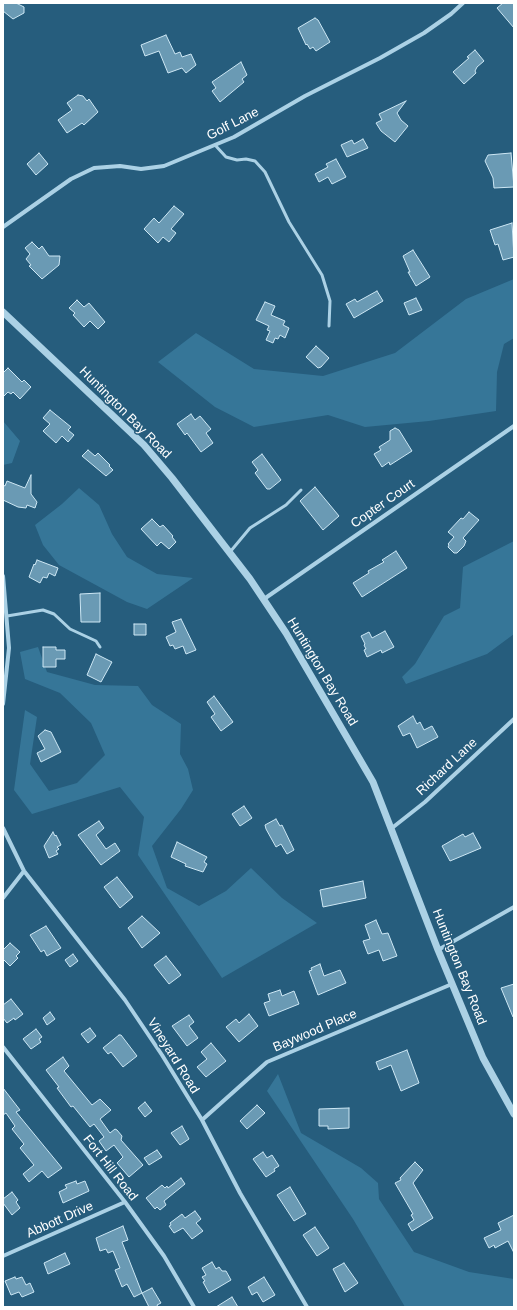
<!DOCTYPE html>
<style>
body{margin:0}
#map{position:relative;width:517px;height:1310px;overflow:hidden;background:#265d7d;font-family:Arial,sans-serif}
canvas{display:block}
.frame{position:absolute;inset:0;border:4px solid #fff;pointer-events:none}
</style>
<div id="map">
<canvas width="517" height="1310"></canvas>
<div class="frame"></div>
</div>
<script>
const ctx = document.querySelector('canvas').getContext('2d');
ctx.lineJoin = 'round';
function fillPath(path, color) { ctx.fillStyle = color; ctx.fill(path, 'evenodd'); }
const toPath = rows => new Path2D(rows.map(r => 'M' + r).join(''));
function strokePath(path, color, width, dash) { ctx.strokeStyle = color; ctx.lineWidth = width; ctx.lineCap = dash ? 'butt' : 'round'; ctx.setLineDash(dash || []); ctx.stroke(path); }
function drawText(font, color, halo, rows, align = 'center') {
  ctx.font = font + ' Arial,sans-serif'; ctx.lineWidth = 3; ctx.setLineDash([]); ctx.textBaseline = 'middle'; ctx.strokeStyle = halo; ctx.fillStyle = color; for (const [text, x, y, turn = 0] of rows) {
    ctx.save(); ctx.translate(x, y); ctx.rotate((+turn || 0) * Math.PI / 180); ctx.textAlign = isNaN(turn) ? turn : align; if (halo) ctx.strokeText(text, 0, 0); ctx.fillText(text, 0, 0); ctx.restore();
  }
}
const green = toPath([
 [514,279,514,338,504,344,497,372,496,411,429,421,365,427,328,415,254,427,215,407,158,362,196,333,254,369,323,376,395,353,466,299],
 [3,421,20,441,12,463,3,465],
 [79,488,99,505,112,534,127,557,157,574,193,578,147,609,127,602,59,565,43,545,35,525,62,504],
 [514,541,514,634,487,654,406,684,402,677,415,664,444,616,460,608,463,567],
 [38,647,47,672,95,685,138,686,152,705,181,724,180,754,188,769,193,790,181,809,152,846,167,888,199,906,226,891,251,868,282,898,317,923,222,978,138,855,144,817,120,787,32,814,14,790,25,710,37,717,30,764,49,791,77,783,105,755,91,723,60,693,25,679,20,652],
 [278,1074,301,1133,361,1168,378,1183,379,1199,414,1252,469,1272,514,1279,514,1307,405,1307,353,1219,267,1091]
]);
const building = toPath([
 [3,3,16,3,24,7,24,13,13,19,3,11,3,3],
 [503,3,514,3,514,28,497,8,503,3],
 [315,18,318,20,330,42,316,51,313,47,310,49,307,44,306,45,298,28,315,18],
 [166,35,175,54,180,52,182,57,191,54,196,65,186,73,182,68,168,73,159,51,145,56,141,45,166,35],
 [475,50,484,61,477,67,475,71,476,73,464,84,453,72,469,58,467,57,475,50],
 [241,62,247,75,242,79,244,82,220,102,212,91,216,88,212,82,241,62],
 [78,95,83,96,87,101,89,99,98,112,84,125,82,123,67,133,58,120,72,110,67,103,78,95],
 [406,101,397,113,401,120,408,126,395,142,381,131,376,123,382,120,379,114,406,101],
 [363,139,368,148,347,157,341,145,352,140,354,144,363,139],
 [39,153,48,164,36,175,27,164,39,153],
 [511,153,514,187,494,188,493,178,485,161,488,155,511,153],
 [336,159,346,177,332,184,328,177,319,182,315,174,328,167,326,164,336,159],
 [174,206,184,214,171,229,176,233,169,242,163,237,158,243,144,229,154,218,159,223,174,206],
 [512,223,514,257,503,260,498,244,495,245,490,230,512,223],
 [32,242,39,249,42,246,49,256,60,256,59,265,42,279,29,266,31,265,26,259,30,254,25,248,32,242],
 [413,250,430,277,416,286,408,272,410,272,403,256,413,250],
 [377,291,383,301,354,318,346,304,355,299,357,302,377,291],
 [416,298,422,310,409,315,404,303,416,298],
 [77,300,84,307,89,303,105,322,98,329,90,321,84,327,73,315,75,313,69,308,77,300],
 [265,302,275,306,271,315,285,321,283,325,289,328,285,338,280,335,278,339,275,338,273,343,266,340,270,331,267,330,269,326,256,320,265,302],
 [316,346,329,358,321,367,318,368,306,357,316,346],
 [8,368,22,382,24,380,31,387,20,399,13,392,11,394,8,392,3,397,3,373,8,368],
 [50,410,71,427,68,430,74,435,68,442,62,436,56,443,43,431,50,424,43,418,50,410],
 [191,414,195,420,200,416,211,429,206,433,213,443,201,452,187,433,185,435,177,424,191,414],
 [395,428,399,430,412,451,390,465,389,462,382,467,374,454,381,450,379,447,390,440,390,431,395,428],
 [88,450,95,456,98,453,110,465,109,466,113,470,106,476,82,456,88,450],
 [262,454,281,480,270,489,267,489,255,473,258,470,252,462,262,454],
 [31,475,31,494,37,502,35,508,27,505,26,508,18,507,3,500,3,485,5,486,7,481,25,488,31,475],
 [315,487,339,516,323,530,300,501,315,487],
 [469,512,479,520,463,538,466,541,464,546,457,553,454,553,448,547,449,545,448,544,454,537,448,532,461,518,463,519,469,512],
 [152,519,160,527,163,525,173,536,172,537,176,542,169,549,161,542,157,546,141,529,152,519],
 [396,551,407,568,362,597,353,583,369,573,368,571,384,562,382,560,396,551],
 [37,560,58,568,55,576,49,573,47,578,43,577,40,583,29,577,34,564,35,565,37,560],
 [100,593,100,622,81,622,80,594,100,593],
 [181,619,196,650,186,654,183,646,175,649,173,645,170,646,166,637,176,632,172,622,181,619],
 [134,624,146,624,146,635,134,635,134,624],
 [385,631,394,647,382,653,381,650,367,657,364,650,366,649,364,645,365,644,361,636,369,632,372,638,385,631],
 [43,647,56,647,56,650,65,650,65,659,56,659,56,667,43,667,43,647],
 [96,654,112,662,101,682,87,675,96,654],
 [214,696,233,722,221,731,211,717,215,714,207,702,214,696],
 [413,716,417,724,420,722,424,730,432,726,438,737,417,748,410,733,403,736,398,726,413,716],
 [45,730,51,732,61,752,41,762,37,753,45,749,38,736,45,730],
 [244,806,252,818,240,826,232,814,244,806],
 [276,819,280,826,282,825,294,850,287,854,281,844,276,847,266,829,265,825,276,819],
 [99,821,104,828,96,835,106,849,115,843,120,851,101,865,78,835,99,821],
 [53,832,55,836,56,835,61,845,57,847,59,849,56,851,58,854,49,858,44,846,53,832],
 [473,833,481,848,450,861,442,846,463,834,465,837,473,833],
 [177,842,207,857,204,862,207,864,203,872,185,866,186,864,171,857,177,842],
 [117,877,133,897,120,908,104,887,117,877],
 [363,881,366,898,323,907,320,890,363,881],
 [142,916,160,933,142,948,128,928,142,916],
 [376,920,382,934,388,933,397,956,383,961,379,950,368,954,363,941,370,939,365,925,376,920],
 [46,926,61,948,47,956,44,950,41,952,30,935,46,926],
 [10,943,20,952,16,956,18,958,10,966,3,959,3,950,10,943],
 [73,954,78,961,70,967,65,960,73,954],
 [166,956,181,975,169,984,154,965,166,956],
 [320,964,324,976,340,970,346,983,318,995,309,971,312,970,311,968,320,964],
 [514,984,514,1017,513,1017,501,988,514,984],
 [280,990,282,996,294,991,299,1004,269,1016,264,1003,270,1001,268,994,280,990],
 [11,999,23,1014,15,1020,14,1018,7,1023,3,1018,3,1005,11,999],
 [50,1012,55,1019,47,1025,43,1018,50,1012],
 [249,1014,258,1026,239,1042,226,1027,236,1019,239,1023,249,1014],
 [189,1015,194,1022,189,1026,198,1038,187,1046,172,1026,189,1015],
 [90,1028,96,1036,88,1043,81,1034,90,1028],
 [36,1029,42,1037,39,1039,41,1042,31,1049,23,1039,36,1029],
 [119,1035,121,1035,137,1056,123,1067,111,1052,108,1054,103,1048,119,1035],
 [211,1043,226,1061,206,1077,197,1067,207,1059,201,1052,211,1043],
 [407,1050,419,1083,401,1091,391,1065,379,1070,376,1062,407,1050],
 [63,1057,69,1066,64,1071,92,1105,100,1099,111,1110,100,1119,110,1133,115,1129,117,1130,122,1136,121,1140,143,1165,129,1177,117,1163,123,1157,114,1145,106,1151,99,1141,104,1137,94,1124,90,1127,73,1106,71,1107,57,1088,59,1087,46,1070,63,1057],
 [3,1088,20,1110,16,1112,62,1168,48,1178,42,1171,29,1182,23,1174,34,1165,20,1148,24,1144,12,1129,15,1126,6,1113,3,1115,3,1088],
 [145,1102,152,1111,145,1117,138,1108,145,1102],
 [257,1105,265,1113,247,1129,240,1121,257,1105],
 [349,1108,349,1128,328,1129,328,1126,319,1126,319,1109,349,1108],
 [182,1126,189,1139,180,1145,171,1133,182,1126],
 [157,1150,162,1157,149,1165,144,1158,157,1150],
 [263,1152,267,1158,272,1155,279,1166,274,1169,275,1171,266,1177,253,1159,263,1152],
 [415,1162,423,1170,413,1183,433,1218,412,1231,408,1224,414,1220,411,1215,413,1214,395,1183,401,1180,400,1178,415,1162],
 [181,1178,185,1184,164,1201,166,1205,160,1210,157,1207,155,1209,146,1198,162,1185,165,1188,167,1186,168,1188,181,1178],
 [76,1181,77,1184,85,1181,89,1191,63,1203,59,1192,67,1188,65,1185,76,1181],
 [290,1187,306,1214,294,1221,277,1195,290,1187],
 [12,1192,18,1200,16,1202,20,1208,12,1215,3,1203,3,1199,12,1192],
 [195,1211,201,1219,196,1223,203,1231,192,1239,183,1228,174,1233,169,1226,171,1225,170,1223,182,1214,185,1218,195,1211],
 [514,1215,514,1253,508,1241,495,1248,494,1245,489,1248,484,1238,501,1230,498,1223,514,1215],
 [123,1226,128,1240,122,1242,142,1293,134,1297,127,1284,122,1287,115,1270,120,1268,113,1251,108,1253,106,1249,100,1251,96,1238,123,1226],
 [315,1227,329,1248,317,1256,303,1235,315,1227],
 [65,1253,70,1264,48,1274,44,1263,65,1253],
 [212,1262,216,1269,219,1267,222,1271,226,1271,231,1280,209,1293,203,1282,205,1281,202,1277,206,1275,202,1268,212,1262],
 [344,1263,358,1283,345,1292,333,1269,344,1263],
 [15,1277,16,1279,22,1277,26,1285,30,1283,34,1292,22,1297,19,1292,11,1295,5,1281,15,1277],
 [264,1277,275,1295,263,1302,257,1292,252,1295,248,1287,264,1277],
 [152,1288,161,1303,157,1305,158,1307,149,1307,142,1293,152,1288],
 [232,1297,238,1307,216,1307,232,1297]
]);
const service = toPath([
 [215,145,226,157,237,160,246,159,255,161,265,172,289,222,322,275,330,301,329,326],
 [230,552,250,528,286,505,301,490],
 [7,616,43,610,54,614,70,629,96,641,100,647]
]);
const minor = toPath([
 [3,227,71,179,94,168,120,166,141,169,164,166,234,137,305,96,380,58,424,33,451,14,463,3],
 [3,576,9,648,3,704],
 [264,599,514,426],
 [3,828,24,871,125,1000,162,1055,202,1120,240,1193,307,1307],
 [392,828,425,802,514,719],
 [3,898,24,871],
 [438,950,514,907],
 [3,1047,125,1202,164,1256,194,1307],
 [202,1120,267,1062,452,984],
 [3,1256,125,1202]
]);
const tertiary = toPath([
 [3,312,144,445,172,478,250,579,286,633,373,782,438,950,483,1058,514,1114]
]);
const streetNames = [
 ["Golf Lane",233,124,-27],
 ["Huntington Bay Road",125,413,45],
 ["Copter Court",383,504,-35],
 ["Huntington Bay Road",322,672,59],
 ["Richard Lane",447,767,-43],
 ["Huntington Bay Road",459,967,68],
 ["Baywood Place",315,1031,-23],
 ["Vineyard Road",173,1056,58],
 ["Fort Hill Road",110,1168,52],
 ["Abbott Drive",60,1220,-24]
];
fillPath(green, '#367698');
fillPath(building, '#6a9ab4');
strokePath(building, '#cde7f4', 1);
strokePath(service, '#abd1e5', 3);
strokePath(minor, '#abd1e5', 4);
strokePath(tertiary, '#abd1e5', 7);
drawText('13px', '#fff', '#265d7d', streetNames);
</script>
